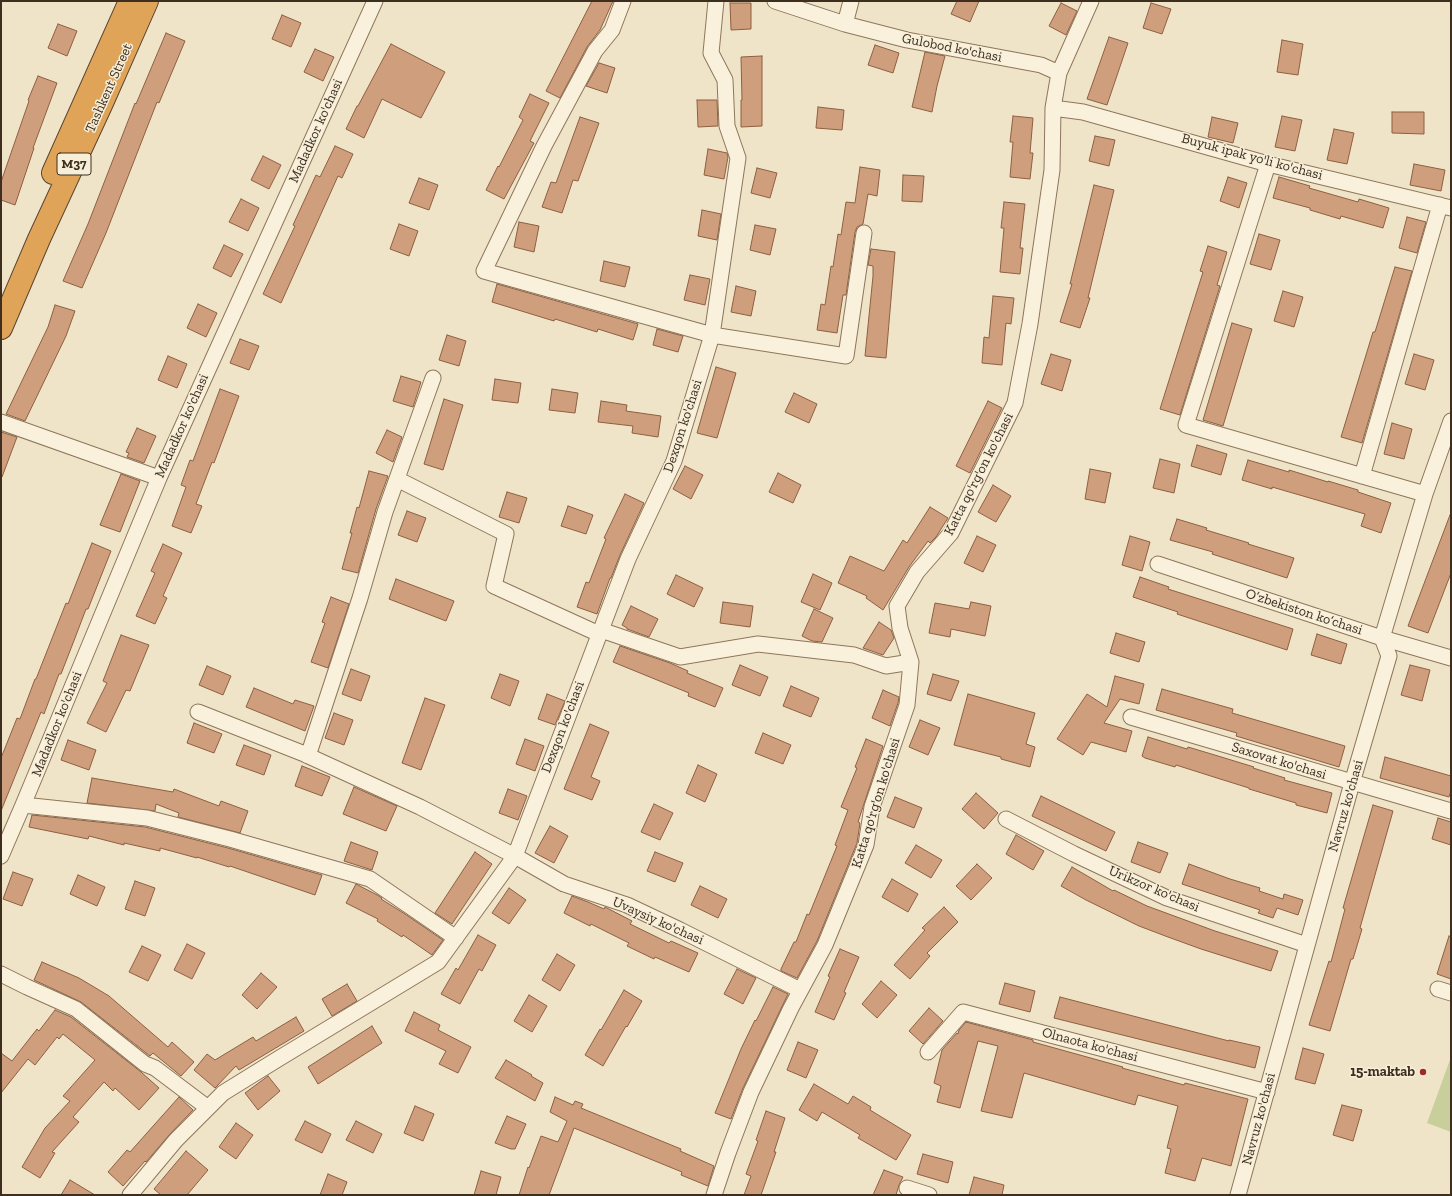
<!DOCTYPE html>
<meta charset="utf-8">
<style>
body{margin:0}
#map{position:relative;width:1452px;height:1196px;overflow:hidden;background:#f0e4c8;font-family:"Zilla Slab",serif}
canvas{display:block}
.frame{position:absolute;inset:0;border:2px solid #3d2e20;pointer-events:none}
</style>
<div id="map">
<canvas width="1452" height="1196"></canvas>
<div class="frame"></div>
</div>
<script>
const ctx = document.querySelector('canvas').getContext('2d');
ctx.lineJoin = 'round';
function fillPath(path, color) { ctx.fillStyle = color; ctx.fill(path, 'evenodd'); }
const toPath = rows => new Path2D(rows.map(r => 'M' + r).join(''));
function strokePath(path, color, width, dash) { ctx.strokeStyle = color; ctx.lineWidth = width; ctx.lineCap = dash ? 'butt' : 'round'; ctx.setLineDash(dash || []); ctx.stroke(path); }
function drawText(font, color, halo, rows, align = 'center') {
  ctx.font = font + ' "Zilla Slab",serif'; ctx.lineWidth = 3; ctx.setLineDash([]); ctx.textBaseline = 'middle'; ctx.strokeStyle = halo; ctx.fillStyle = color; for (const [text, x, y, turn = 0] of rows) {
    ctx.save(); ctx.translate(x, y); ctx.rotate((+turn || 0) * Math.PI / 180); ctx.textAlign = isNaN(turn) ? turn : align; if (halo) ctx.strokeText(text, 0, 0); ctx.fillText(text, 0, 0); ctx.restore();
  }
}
const green = toPath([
 [1451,1057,1451,1132,1427,1123]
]);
const building = toPath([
 [592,1,613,1,600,30,587,47,560,98,546,91,592,1],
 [957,1,979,1,970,22,951,14,957,1],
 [730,3,751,3,751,29,731,30,730,3],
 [1061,3,1077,11,1066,35,1049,26,1061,3],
 [1151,3,1171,9,1162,34,1143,28,1151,3],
 [282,15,301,23,291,47,272,39,282,15],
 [58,24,77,31,67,56,48,48,58,24],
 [166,33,185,41,159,103,157,102,106,233,82,288,63,281,88,224,135,103,136,104,166,33],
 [1109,37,1128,43,1107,105,1087,99,1109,37],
 [1282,40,1303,44,1298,75,1277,72,1282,40],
 [391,44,445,72,421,118,382,99,364,138,346,129,357,106,358,106,391,44],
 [875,45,899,53,893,73,868,65,875,45],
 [315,49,334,57,323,81,304,72,315,49],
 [925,52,945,56,937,86,932,112,912,107,925,52],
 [762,56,762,126,741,127,741,100,742,100,741,57,762,56],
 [599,63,615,68,607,93,586,86,599,63],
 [38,76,57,83,33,148,34,148,15,205,1,200,1,182,29,101,28,100,38,76],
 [530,94,549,103,530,141,534,143,504,199,486,190,498,166,499,167,523,120,519,117,530,94],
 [697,100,717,100,718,126,698,127,697,100],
 [818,107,844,110,842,130,816,128,818,107],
 [1392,112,1424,112,1424,134,1392,133,1392,112],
 [1013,116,1033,118,1030,153,1033,153,1030,179,1010,177,1013,142,1010,142,1013,116],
 [1282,116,1302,120,1295,151,1275,147,1282,116],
 [580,117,599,123,578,181,573,180,562,213,542,207,551,182,556,183,580,117],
 [1212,117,1238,123,1233,143,1208,137,1212,117],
 [1334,129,1354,133,1347,164,1327,160,1334,129],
 [1095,136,1115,140,1109,166,1089,161,1095,136],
 [335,146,353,154,342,178,338,176,281,303,263,294,295,226,293,225,316,175,320,177,335,146],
 [708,149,727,153,728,157,724,179,704,175,708,149],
 [263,156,281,165,269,189,251,180,263,156],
 [1414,164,1445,170,1441,191,1410,185,1414,164],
 [860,167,880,170,877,196,868,194,863,224,857,227,855,232,846,295,843,295,837,333,817,330,821,304,825,305,831,266,833,267,838,234,841,235,846,202,855,203,860,167],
 [757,168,777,173,770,198,751,193,757,168],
 [903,175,924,176,922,202,902,201,903,175],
 [1228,177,1247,183,1239,208,1220,201,1228,177],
 [1279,177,1310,186,1309,188,1358,202,1359,199,1389,208,1383,228,1341,216,1340,219,1310,210,1310,208,1273,198,1279,177],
 [419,178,438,185,429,210,409,203,419,178],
 [1094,185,1114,190,1088,298,1090,298,1080,328,1060,322,1072,284,1070,284,1094,185],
 [241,199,259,208,248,231,229,222,241,199],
 [1004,202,1025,204,1020,248,1023,248,1020,274,1000,272,1004,228,1001,228,1004,202],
 [702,210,721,214,717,240,698,236,702,210],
 [1407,217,1426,222,1417,253,1399,248,1407,217],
 [519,222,539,226,534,252,514,247,519,222],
 [399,224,418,231,409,256,390,249,399,224],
 [755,225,776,229,770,255,750,250,755,225],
 [1259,234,1280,240,1271,270,1250,264,1259,234],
 [224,245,243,254,231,277,213,268,224,245],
 [1208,246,1227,252,1217,285,1220,286,1180,415,1160,409,1203,272,1200,271,1208,246],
 [871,249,895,252,886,358,865,356,873,276,873,266,868,265,871,249],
 [604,261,630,267,625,287,600,281,604,261],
 [1395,267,1412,271,1362,443,1341,437,1373,332,1375,332,1395,267],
 [690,275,710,279,705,305,684,300,690,275],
 [497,284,638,324,633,340,598,329,597,332,555,319,554,321,492,302,497,284],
 [736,286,756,291,751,316,731,312,736,286],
 [1283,291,1303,297,1294,327,1274,321,1283,291],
 [993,296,1014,298,1011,324,1006,323,1002,365,982,363,984,337,989,338,993,296],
 [198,304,217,313,206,337,187,328,198,304],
 [55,305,75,311,66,336,25,421,6,414,48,327,55,305],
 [1232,323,1252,329,1223,426,1203,420,1232,323],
 [657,329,683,336,678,352,653,345,657,329],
 [447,335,466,341,459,366,439,360,447,335],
 [240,339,259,346,249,370,230,363,240,339],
 [1051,354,1071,360,1062,391,1041,384,1051,354],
 [1414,354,1434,360,1425,390,1405,384,1414,354],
 [168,356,187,364,177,388,158,380,168,356],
 [716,367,736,373,717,438,697,433,716,367],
 [401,376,421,382,413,407,393,401,401,376],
 [495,379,521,383,518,403,492,400,495,379],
 [220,389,239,396,214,463,212,462,196,504,202,506,191,533,172,526,186,487,181,485,190,460,193,461,220,389],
 [552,389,578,393,575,413,549,410,552,389],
 [794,393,817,404,809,423,785,412,794,393],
 [444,399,463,405,443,470,424,464,444,399],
 [601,401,627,405,626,411,661,416,658,437,632,433,633,426,598,422,601,401],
 [988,401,1002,408,970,473,956,466,988,401],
 [1392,423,1412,429,1404,459,1384,454,1392,423],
 [137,428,156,436,144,463,127,457,129,453,126,452,137,428],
 [387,430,402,437,393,462,376,453,387,430],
 [1,432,17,437,2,477,1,477,1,432],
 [1197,445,1227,454,1221,475,1191,466,1197,445],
 [1160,459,1180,464,1174,493,1153,488,1160,459],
 [1248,460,1289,472,1289,470,1328,482,1328,481,1358,490,1358,492,1391,503,1381,533,1361,526,1365,514,1272,487,1272,489,1242,480,1248,460],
 [685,466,703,475,691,499,673,489,685,466],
 [1090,469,1111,473,1105,503,1085,499,1090,469],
 [369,471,388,476,376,509,358,573,342,569,352,533,350,533,357,507,359,508,369,471],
 [778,473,801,485,793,503,769,492,778,473],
 [121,474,140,481,120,532,100,525,121,474],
 [993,485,1011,496,996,522,978,512,993,485],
 [507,492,527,498,519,523,499,517,507,492],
 [625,494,644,503,620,555,611,578,610,578,597,614,577,607,586,582,589,583,606,539,604,538,625,494],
 [568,506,593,515,586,534,561,526,568,506],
 [930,507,948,518,936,537,930,543,928,541,909,567,883,610,866,598,867,596,838,583,850,556,884,571,903,540,907,543,930,507],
 [407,511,426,518,417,542,398,535,407,511],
 [1450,515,1451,515,1451,573,1428,633,1408,626,1450,515],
 [1177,519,1207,528,1206,530,1249,543,1248,544,1294,558,1287,578,1212,554,1213,552,1170,540,1177,519],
 [977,536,996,545,983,572,964,563,977,536],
 [1130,536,1150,542,1142,571,1122,565,1130,536],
 [92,543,111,551,88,609,86,609,75,638,61,674,59,674,44,714,41,712,1,811,1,758,17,718,20,719,35,679,36,679,66,603,68,604,92,543],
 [163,544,182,553,163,596,167,598,155,624,136,616,155,573,151,571,163,544],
 [813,574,832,583,820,610,801,602,813,574],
 [676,575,703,588,694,607,667,594,676,575],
 [1140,577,1169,587,1168,589,1293,629,1287,650,1177,614,1178,612,1133,597,1140,577],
 [396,579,454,601,446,621,389,599,396,579],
 [331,597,349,604,328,668,311,662,325,623,322,622,331,597],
 [723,602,753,606,750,627,720,623,723,602],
 [971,602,991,606,985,636,951,629,950,637,929,633,935,603,969,609,971,602],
 [631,606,658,619,649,637,627,629,627,628,622,625,631,606],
 [814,609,833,618,822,642,812,641,802,636,814,609],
 [879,622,891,630,894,638,883,655,863,648,879,622],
 [1116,633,1145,642,1139,662,1110,653,1116,633],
 [1317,634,1347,644,1341,664,1311,655,1317,634],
 [121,635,149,645,130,691,126,690,106,732,87,723,107,683,103,681,121,635],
 [620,646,670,663,688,671,687,673,723,688,715,707,688,696,689,693,613,662,620,646],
 [740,665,768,677,760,696,732,685,740,665],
 [1410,665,1430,670,1422,701,1401,695,1410,665],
 [207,666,231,676,223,695,199,685,207,666],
 [351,669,370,676,361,701,342,694,351,669],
 [500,674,519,681,510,706,491,698,500,674],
 [933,674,959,681,951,701,927,694,933,674],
 [1115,676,1144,684,1139,704,1120,699,1104,723,1132,731,1126,752,1091,742,1083,755,1057,739,1087,694,1107,707,1115,676],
 [791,686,819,698,811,717,783,706,791,686],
 [254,688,293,704,295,700,314,706,305,731,246,707,254,688],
 [1162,689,1233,709,1232,713,1345,746,1339,767,1236,736,1237,733,1156,710,1162,689],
 [883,690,899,697,898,703,890,726,872,718,883,690],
 [547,694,565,701,555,725,538,719,547,694],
 [968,694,1035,713,1026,744,1035,747,1030,767,1001,759,1001,757,954,745,968,694],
 [425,698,445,705,421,770,402,763,425,698],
 [334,713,353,720,344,745,325,738,334,713],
 [920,720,940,728,928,755,909,747,920,720],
 [194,723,222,734,214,753,187,743,194,723],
 [590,724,609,732,591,777,600,781,592,800,564,789,590,724],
 [763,733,791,745,783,764,755,753,763,733],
 [1148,737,1187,749,1188,747,1218,756,1254,767,1253,768,1285,778,1284,780,1332,793,1327,813,1296,805,1296,803,1249,789,1249,788,1217,778,1176,765,1175,767,1145,758,1142,756,1148,737],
 [525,739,544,746,535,771,516,764,525,739],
 [866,739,883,746,858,822,860,823,857,843,817,941,797,978,781,971,781,969,794,942,796,942,807,914,809,915,837,846,835,845,848,810,841,807,857,768,855,767,866,739],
 [68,740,96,750,89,770,61,760,68,740],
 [244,745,271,755,264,775,236,765,244,745],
 [1385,757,1451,776,1451,791,1449,797,1380,778,1385,757],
 [698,765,717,774,705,802,686,793,698,765],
 [302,766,330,777,322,796,295,786,302,766],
 [92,778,173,792,174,789,219,806,221,801,248,811,240,833,178,817,179,813,156,804,155,811,87,803,92,778],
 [354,787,397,806,386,831,343,814,354,787],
 [508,789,527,796,518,820,499,813,508,789],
 [976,793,998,813,984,829,962,809,976,793],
 [1041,796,1115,832,1106,851,1032,816,1041,796],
 [895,797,922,808,914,828,887,817,895,797],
 [654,804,673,813,660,840,641,832,654,804],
 [1373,805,1393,811,1360,928,1362,929,1353,959,1351,959,1330,1031,1309,1025,1329,961,1331,962,1345,909,1343,908,1373,805],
 [32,815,145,827,228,848,322,875,315,895,230,866,229,867,197,857,197,858,160,848,160,851,124,843,124,845,89,836,88,839,29,827,32,815],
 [1438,818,1451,822,1451,845,1432,839,1438,818],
 [550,826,568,836,554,863,535,853,550,826],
 [1016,835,1044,851,1033,870,1006,854,1016,835],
 [351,842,378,852,372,870,344,861,351,842],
 [1138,842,1168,853,1160,873,1131,862,1138,842],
 [916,845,942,860,931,878,905,863,916,845],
 [475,852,492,864,452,924,435,913,475,852],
 [655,852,683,863,675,882,647,871,655,852],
 [977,864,992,878,971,900,956,886,977,864],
 [1189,864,1230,879,1260,888,1259,891,1283,899,1284,894,1303,900,1298,915,1277,908,1273,918,1258,913,1260,910,1182,884,1189,864],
 [1072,867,1113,891,1114,890,1147,906,1215,931,1278,951,1271,971,1201,949,1168,937,1139,926,1086,900,1061,886,1072,867],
 [13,872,33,879,22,906,3,899,13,872],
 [78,875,105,887,97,906,70,894,78,875],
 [892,879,918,894,908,912,882,897,892,879],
 [135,881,155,888,145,916,125,909,135,881],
 [356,884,379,896,382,898,381,899,405,914,443,940,432,955,403,935,402,937,377,921,378,919,346,903,356,884],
 [700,886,727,899,718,918,691,905,700,886],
 [509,888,526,900,509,924,492,913,509,888],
 [572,896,588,902,604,909,605,907,632,921,630,924,669,943,671,941,698,953,689,972,655,957,654,959,627,946,629,943,591,924,590,926,564,913,572,896],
 [944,907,958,922,927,953,930,956,910,979,894,965,925,930,922,928,944,907],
 [478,935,496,945,482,971,479,969,460,1004,441,994,456,968,458,970,478,935],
 [1449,936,1451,937,1451,979,1437,974,1449,936],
 [187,944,205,953,192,979,174,970,187,944],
 [142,946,161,955,148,981,129,972,142,946],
 [840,949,859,957,844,992,846,993,834,1020,815,1012,830,977,828,976,840,949],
 [557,954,575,965,560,991,542,980,557,954],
 [42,962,79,978,109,996,168,1047,172,1042,194,1062,181,1076,153,1053,150,1056,81,1002,34,980,42,962],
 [737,969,756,978,743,1004,724,994,737,969],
 [261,973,277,987,257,1009,242,995,261,973],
 [881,981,897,995,877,1018,862,1004,881,981],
 [1005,983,1035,991,1030,1012,999,1004,1005,983],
 [347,984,357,1001,332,1016,322,999,347,984],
 [773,987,788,994,743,1088,731,1119,715,1113,741,1049,755,1020,756,1021,773,987],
 [624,990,642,1001,627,1027,626,1026,603,1066,585,1055,600,1029,601,1030,624,990],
 [529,995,547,1006,532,1032,514,1021,529,995],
 [1060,997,1229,1041,1229,1040,1260,1047,1255,1068,1054,1018,1060,997],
 [929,1008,943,1021,923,1044,909,1031,929,1008],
 [55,1010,71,1017,141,1072,159,1088,139,1110,115,1088,113,1091,104,1082,73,1117,79,1122,52,1152,55,1153,40,1178,22,1167,45,1128,70,1101,63,1096,95,1060,63,1034,59,1039,57,1037,35,1065,28,1059,1,1093,1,1053,12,1061,37,1029,39,1031,55,1010],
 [414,1012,440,1025,438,1030,471,1047,458,1073,439,1064,446,1051,405,1031,414,1012],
 [296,1017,304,1031,239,1070,236,1066,215,1088,194,1070,207,1054,215,1060,253,1037,256,1041,296,1017],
 [966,1022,1033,1040,1033,1042,1123,1067,1122,1068,1144,1074,1184,1085,1185,1083,1248,1099,1231,1166,1202,1158,1195,1181,1165,1173,1171,1149,1167,1148,1178,1106,1138,1095,1135,1105,1024,1073,1012,1118,981,1111,998,1046,978,1041,960,1108,937,1102,941,1086,934,1083,942,1050,957,1033,958,1034,959,1030,966,1022],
 [372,1026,382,1043,318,1084,308,1067,372,1026],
 [798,1042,818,1050,806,1078,787,1070,798,1042],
 [1303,1048,1324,1054,1315,1084,1295,1079,1303,1048],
 [506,1060,532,1075,531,1076,543,1083,535,1101,495,1078,506,1060],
 [268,1076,280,1091,258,1110,245,1093,268,1076],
 [814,1084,848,1104,853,1096,871,1107,870,1110,911,1135,896,1160,858,1138,860,1135,822,1112,817,1121,799,1110,814,1084],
 [179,1097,193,1110,170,1134,146,1162,145,1161,123,1186,108,1172,127,1150,130,1152,179,1097],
 [555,1097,573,1105,575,1101,583,1104,581,1108,681,1149,680,1151,714,1166,708,1186,681,1175,682,1172,574,1128,549,1195,519,1195,528,1167,529,1168,541,1136,558,1142,567,1121,550,1112,555,1097],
 [1342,1105,1362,1110,1353,1141,1333,1135,1342,1105],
 [415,1106,434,1114,423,1141,404,1133,415,1106],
 [766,1111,785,1118,774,1152,776,1152,761,1195,744,1195,751,1176,746,1174,758,1141,756,1140,766,1111],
 [507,1116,526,1124,515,1149,511,1149,495,1143,507,1116],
 [305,1121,331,1134,322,1153,295,1140,305,1121],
 [356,1121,382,1134,373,1153,346,1140,356,1121],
 [236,1123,253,1135,236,1159,219,1147,236,1123],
 [186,1151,208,1170,187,1195,161,1195,154,1189,186,1151],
 [923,1154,953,1162,948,1183,917,1174,923,1154],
 [884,1170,903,1177,899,1185,896,1195,873,1195,884,1170],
 [481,1171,501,1177,496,1195,474,1195,481,1171],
 [328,1174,347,1182,342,1195,320,1195,328,1174],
 [974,1177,1004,1185,1002,1195,969,1195,974,1177],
 [70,1180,95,1195,61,1195,70,1180]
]);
const minor = toPath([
 [623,1,612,30,595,51,544,146,484,271,712,335,846,356,864,233],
 [775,1,845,24,907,40,1041,65,1059,73],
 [845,24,851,1],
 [1053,108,1083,112,1268,164,1451,208],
 [1268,164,1186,425,1425,494],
 [1,422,159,478],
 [1362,476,1440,205],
 [397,479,506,534,494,586,599,634],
 [1158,564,1382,638,1451,658],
 [601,630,680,657,758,644,854,655,886,666,911,662],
 [198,712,302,753,420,807,515,856,564,884,627,905,680,930,800,990],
 [1131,717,1451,811],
 [308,756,360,598,385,512,433,378],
 [23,805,147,818,230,839,370,879,456,938],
 [1006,819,1074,854,1167,898,1307,945],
 [1,856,23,805,159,478,375,1],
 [1,974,27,987,76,1009,145,1064,155,1068,208,1108],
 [1438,989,1451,993],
 [928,1052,963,1012,1267,1092],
 [907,1188,929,1195],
 [130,1195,176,1140,223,1093,278,1059,438,962,515,856,628,559,674,461,712,335,738,158,727,126,725,80,711,53,716,1],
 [714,1195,728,1153,751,1092,791,1008,825,945,866,845,872,807,907,705,911,662,900,628,897,606,917,572,951,533,1015,403,1030,324,1052,170,1053,108,1059,73,1091,1],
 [1238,1195,1352,783,1389,656,1382,638,1425,494,1451,421]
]);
const highway = toPath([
 [53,173,130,1],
 [1,328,39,239,102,103,147,1]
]);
const markers = [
 [1423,1072,4,"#9e2a2b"]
];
const shields = [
 [74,164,34]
];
const shieldNames = [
 ["M37",74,164]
];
const streetNames = [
 ["Gulobod ko'chasi",952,48,11],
 ["Tashkent Street",109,88,-66],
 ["Madadkor ko'chasi",316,131,-66],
 ["Buyuk ipak yo'li ko'chasi",1252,157,15],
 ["Madadkor ko'chasi",182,426,-66],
 ["Dexqon ko'chasi",683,426,-72],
 ["Katta qo'rg'on ko'chasi",979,474,-63],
 ["O‘zbekiston ko‘chasi",1304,612,18],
 ["Madadkor ko'chasi",57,724,-68],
 ["Dexqon ko'chasi",563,727,-69],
 ["Saxovat ko'chasi",1279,761,17],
 ["Katta qo'rg'on ko'chasi",876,803,-73],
 ["Navruz ko'chasi",1346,806,-74],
 ["Urikzor ko'chasi",1154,889,23],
 ["Uvaysiy ko'chasi",658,921,24],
 ["Olnaota ko'chasi",1090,1045,15],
 ["Navruz ko'chasi",1259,1119,-75]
];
const poiNames = [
 ["15-maktab",1415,1072]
];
fillPath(green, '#c9cf9b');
fillPath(building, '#cf9f7d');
strokePath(building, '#8d5f41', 1);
strokePath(minor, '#8d765c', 17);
strokePath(highway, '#5b4430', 24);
strokePath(minor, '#faf1dc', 15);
strokePath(highway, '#e0a458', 22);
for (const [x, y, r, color] of markers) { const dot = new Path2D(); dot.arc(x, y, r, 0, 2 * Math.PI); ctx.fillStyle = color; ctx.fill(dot); strokePath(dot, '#f7eed8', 1.5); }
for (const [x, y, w] of shields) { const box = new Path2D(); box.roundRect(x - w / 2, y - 11, w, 22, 3); ctx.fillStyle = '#f7eed8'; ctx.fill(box); strokePath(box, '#3d2e20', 1); }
drawText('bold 13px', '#3d2e20', null, shieldNames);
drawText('14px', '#3d2e20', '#f7eed8', streetNames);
drawText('bold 14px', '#3d2e20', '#f7eed8', poiNames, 'right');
</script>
